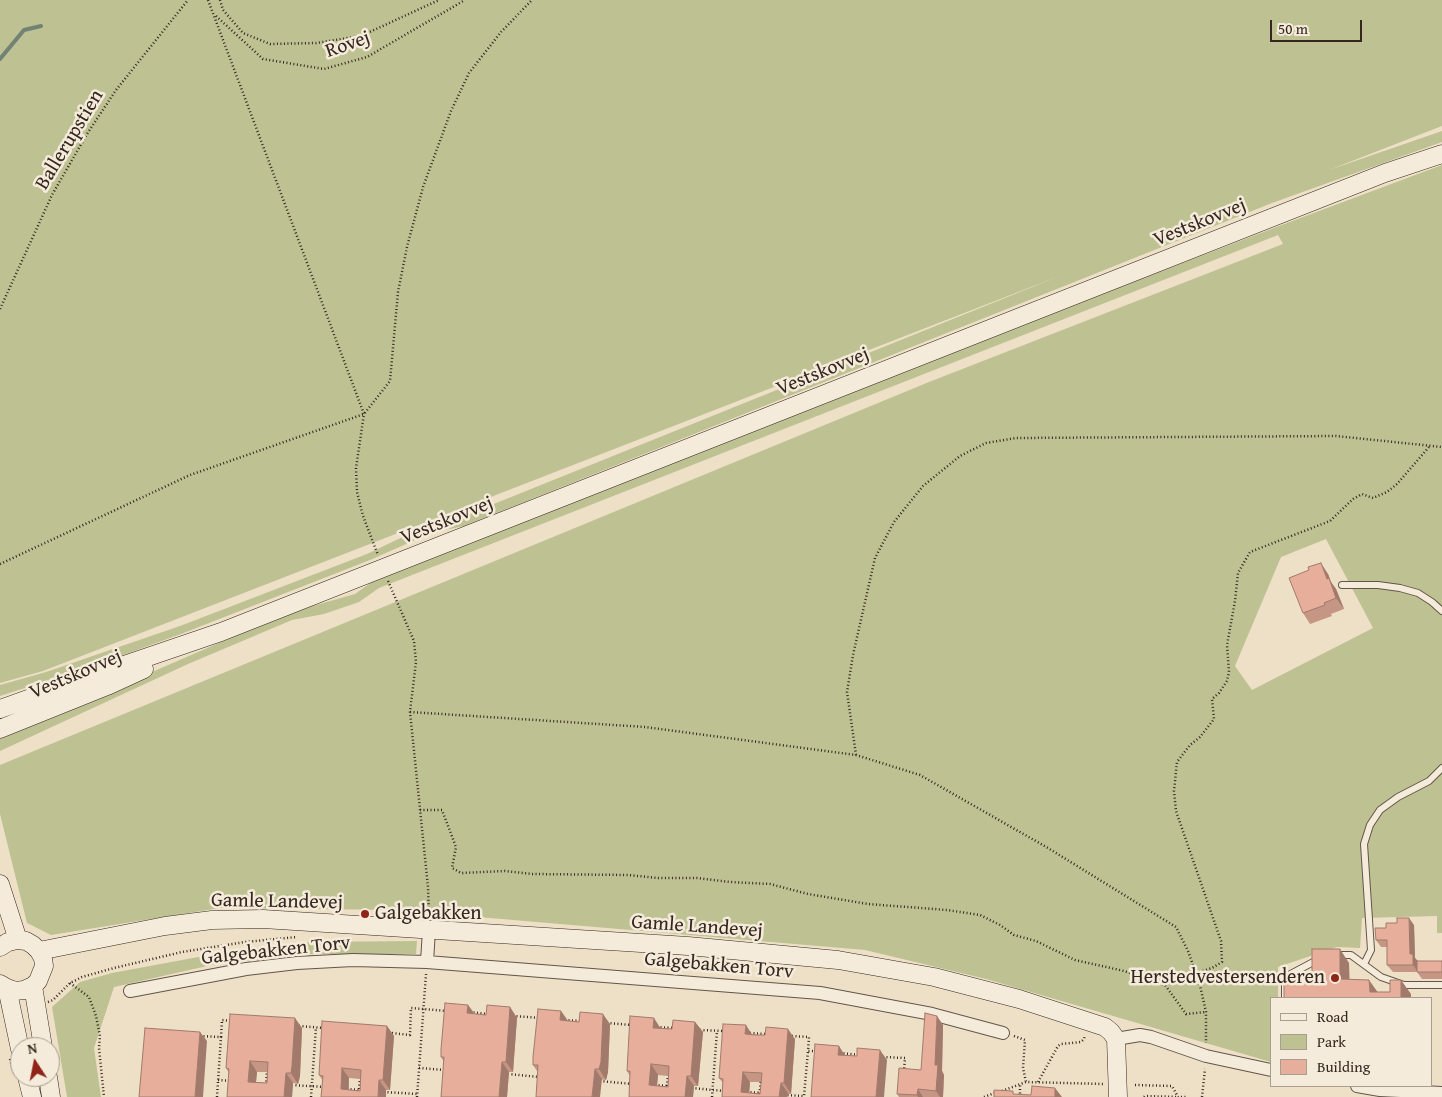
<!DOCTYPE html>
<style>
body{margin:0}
#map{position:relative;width:1442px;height:1097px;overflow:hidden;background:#eee0c6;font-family:"Gentium Book Plus",serif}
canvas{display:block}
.legend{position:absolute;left:1270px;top:997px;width:162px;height:90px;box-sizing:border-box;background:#f4ebda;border:1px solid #a89d90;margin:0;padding:6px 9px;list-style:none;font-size:15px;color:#352720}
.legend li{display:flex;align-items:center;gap:10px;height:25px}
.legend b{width:25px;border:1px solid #a89d90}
.north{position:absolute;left:10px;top:1037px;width:50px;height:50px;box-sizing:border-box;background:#f4ebda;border:1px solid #a89d90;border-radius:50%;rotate:349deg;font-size:14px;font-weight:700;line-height:20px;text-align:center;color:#352720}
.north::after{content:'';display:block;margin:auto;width:18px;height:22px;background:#8f2418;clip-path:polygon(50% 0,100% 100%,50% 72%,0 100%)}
.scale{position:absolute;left:1270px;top:20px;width:92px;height:22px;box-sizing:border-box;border:2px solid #352720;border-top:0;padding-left:6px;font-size:15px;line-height:18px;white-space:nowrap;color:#352720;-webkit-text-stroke:4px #f4ebda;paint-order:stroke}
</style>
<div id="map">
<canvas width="1442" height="1097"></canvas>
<ul class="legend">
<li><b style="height:6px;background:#f4ebda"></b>Road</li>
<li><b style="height:14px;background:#bec192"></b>Park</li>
<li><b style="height:14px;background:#e6ae9b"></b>Building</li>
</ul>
<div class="north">N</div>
<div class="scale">50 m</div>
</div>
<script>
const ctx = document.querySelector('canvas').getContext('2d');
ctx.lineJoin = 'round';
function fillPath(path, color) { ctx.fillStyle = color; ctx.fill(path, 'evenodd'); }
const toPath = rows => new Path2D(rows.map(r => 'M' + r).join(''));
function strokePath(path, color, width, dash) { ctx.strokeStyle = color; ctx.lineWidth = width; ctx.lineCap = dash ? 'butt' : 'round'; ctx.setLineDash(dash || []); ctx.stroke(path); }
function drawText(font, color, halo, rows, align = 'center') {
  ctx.font = font + ' "Gentium Book Plus",serif'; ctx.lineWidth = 5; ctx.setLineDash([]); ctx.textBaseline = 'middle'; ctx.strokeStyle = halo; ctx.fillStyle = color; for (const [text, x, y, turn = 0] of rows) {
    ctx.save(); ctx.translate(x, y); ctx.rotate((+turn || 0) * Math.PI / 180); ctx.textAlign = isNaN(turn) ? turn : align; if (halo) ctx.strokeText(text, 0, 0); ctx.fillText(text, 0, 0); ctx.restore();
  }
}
const green = toPath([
 [0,0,1442,0,1442,126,1329,170,1442,131,1442,142,1272,203,464,526,431,533,370,560,181,634,90,667,0,696,0,685,46,672,180,626,367,554,430,524,464,516,1062,275,43,671,0,683],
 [1442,165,1442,933,1437,933,1437,916,1362,918,1360,948,1337,947,1278,967,1278,998,1271,998,1271,1062,986,979,865,950,396,910,220,908,51,935,27,923,0,814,0,765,929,382,1283,244,1278,235,379,588,359,602,324,614,292,620,188,664,0,751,0,738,288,613,355,594,376,579,995,335,1279,226],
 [1326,539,1373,628,1252,690,1235,666,1281,557],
 [417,941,416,954,313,954,216,964,114,987,94,1048,101,1097,67,1097,52,1007,80,982,112,973,236,950,311,942]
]);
const stream = toPath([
 [0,59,24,30,41,26]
]);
const path = toPath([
 [208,0,364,414,356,468,357,492,363,516,378,555],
 [220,0,223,10,243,33,270,44,316,43,361,36,439,0],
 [216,16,263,59,324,69,367,57,465,0],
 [0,309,52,195,87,134,116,90,188,0],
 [0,564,190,475,364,414,390,381,398,292,407,247,423,187,451,111,469,73,501,32,532,0],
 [388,581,414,641,416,662,410,712,428,887,429,916],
 [410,712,645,727,856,755,920,775,1048,848,1176,927,1188,951,1199,981,1206,1012,1206,1043],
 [856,755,847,692,853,655,875,558,894,522,923,486,960,456,986,443,1016,438,1336,436,1442,447],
 [420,810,442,810,456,847,452,868,461,873,505,871,533,874,628,875,658,878,697,878,730,882,770,884,808,894,868,904,947,910,980,915,1000,925,1014,935,1036,941,1075,960,1124,971,1165,985,1186,1014,1206,1012],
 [1196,973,1212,968,1222,962,1221,941,1176,811,1174,791,1177,762,1190,745,1200,737,1214,719,1212,699,1219,693,1227,681,1229,672,1227,645,1235,601,1238,573,1250,552,1330,521,1353,499,1362,494,1373,498,1387,492,1397,484,1429,447],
 [70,983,89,997,96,1016,100,1036,99,1048,104,1097],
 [48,1002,53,1000,70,983,82,977,114,968,182,952,245,942,297,937],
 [470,1012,487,1014],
 [513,1016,540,1018],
 [565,1020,582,1021],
 [607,1023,632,1025],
 [299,1026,324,1028],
 [657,1027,674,1028],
 [700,1030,724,1031],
 [392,1033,410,1035,411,1008,447,1011],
 [750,1033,766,1034],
 [200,1036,221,1037,222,1020,232,1021],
 [792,1036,809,1037,808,1051,817,1051],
 [1014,1036,1025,1040,1023,1068,1026,1082],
 [840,1053,860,1055],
 [883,1057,905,1058,904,1071],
 [10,1059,14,1073],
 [419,1068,445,1070],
 [508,1074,539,1077],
 [218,1080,232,1081],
 [600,1081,632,1084],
 [1038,1082,1058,1046,1061,1044,1081,1042,1084,1039,1085,1035],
 [266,1085,267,1071],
 [292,1085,324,1087],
 [655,1085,669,1086],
 [1135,1085,1172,1086,1178,1097,1186,1097],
 [667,1086,668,1074],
 [692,1088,724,1091],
 [347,1089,361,1090],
 [359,1089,360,1078],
 [1002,1091,1026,1082,1104,1084],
 [384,1092,418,1094],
 [747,1092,764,1093],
 [784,1095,804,1096,808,1051],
 [217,1097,221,1037],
 [311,1097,316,1027],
 [417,1097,426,974],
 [712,1097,717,1031],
 [759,1097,761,1080],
 [984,1097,997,1092],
 [1020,1097,1020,1084],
 [1144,1097,1145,1096,1178,1097],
 [1202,1097,1205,1069]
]);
const lane = toPath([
 [1342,585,1378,585,1400,588,1418,593,1432,602,1442,611],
 [1336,955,1351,955,1381,977,1404,985,1442,985],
 [1364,964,1371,950,1364,844,1370,825,1380,810,1398,797,1429,781,1442,768],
 [1285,998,1285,977,1319,959]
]);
const street = toPath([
 [427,962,429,930],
 [130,991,246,969,297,963,353,960,427,962,820,993,932,1014,1003,1033],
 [1116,1039,1140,1035,1151,1037,1206,1056,1271,1070],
 [1357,1086,1380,1090,1442,1093]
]);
const secondary = toPath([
 [0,709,95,675,221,632,1385,173,1442,154],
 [0,729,107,686,144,669],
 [0,884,18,940],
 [0,947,8,942,18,940,26,941,33,945,39,951,43,958,44,966,38,981,33,986,24,990,15,991,7,988,0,984],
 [39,951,165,926,212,920,263,919,688,946,838,960,934,977,1019,999,1105,1027,1111,1032,1116,1039,1118,1097],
 [33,986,43,1047],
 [7,988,20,1049],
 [27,1077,32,1097],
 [48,1077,51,1097]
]);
const wall = toPath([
 [1328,574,1331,582,1336,589,1344,609,1331,614,1332,616,1310,624,1303,613],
 [1414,925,1415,958,1417,961,1442,961,1442,979,1422,979,1417,972,1393,972,1387,965,1387,947,1381,947,1376,940],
 [468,1005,475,1014,486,1015,510,1007,517,1018,513,1072,509,1072,507,1097,441,1097,444,1062,441,1057],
 [561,1011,568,1021,610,1024,608,1072,606,1080,537,1071,533,1065],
 [695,1022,703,1032,698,1086,694,1086,693,1097,629,1097,630,1076,627,1071,661,1028,672,1029],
 [658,1075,668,1076,668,1087,657,1086],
 [943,1025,942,1071,944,1075,943,1097,899,1097,897,1094,921,1070],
 [387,1026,394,1036,390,1090,386,1090,321,1097,323,1081,319,1075],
 [349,1078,360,1079,360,1091,349,1090],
 [302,1028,300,1076,298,1084,293,1083,292,1097,229,1073,226,1068],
 [257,1072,267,1072,267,1083,256,1082],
 [752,1034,795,1039,791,1094,722,1097,723,1083,719,1078],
 [750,1082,762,1082,760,1094,749,1093]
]);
const shadedWall = toPath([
 [1321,563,1328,574,1331,582,1336,589,1344,609,1336,598,1327,579],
 [1409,918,1414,925,1415,958,1418,961,1418,972,1413,965,1410,954],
 [1340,949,1349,963,1350,993,1340,979],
 [1369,980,1379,994,1370,992],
 [1401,980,1411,994,1411,998,1401,998],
 [468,1005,475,1015,467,1013],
 [510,1007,517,1018,513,1072,506,1062],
 [561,1011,568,1021,560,1020],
 [603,1014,610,1024,608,1072,606,1080,599,1069],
 [937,1016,943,1025,942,1071,944,1075,943,1097,940,1097,936,1091,935,1065],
 [295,1018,302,1028,300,1076,298,1084,291,1073],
 [654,1018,661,1029,653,1028],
 [695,1022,703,1032,698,1086,691,1076],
 [746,1025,753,1036,745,1034],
 [387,1026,394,1036,390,1090,383,1080],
 [788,1029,795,1039,791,1094,784,1083],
 [200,1032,207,1041,203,1097,195,1097],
 [839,1046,846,1057,838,1055],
 [880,1050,887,1060,884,1097,876,1097],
 [250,1061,257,1072,255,1092,248,1082],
 [502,1062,509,1072,507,1097,499,1097],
 [651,1064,658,1075,656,1096,649,1085],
 [342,1068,349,1078,348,1097,341,1089],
 [595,1069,602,1079,600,1097,592,1097],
 [743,1072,750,1082,749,1097,741,1092],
 [286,1073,293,1083,292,1097,284,1097],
 [687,1076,694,1086,693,1097,685,1097],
 [379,1080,386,1090,386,1097,378,1097],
 [781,1083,788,1093,787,1097,779,1097],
 [1055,1088,1062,1097,1055,1097],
 [918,1089,923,1097,918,1097,917,1095]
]);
const building = toPath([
 [1321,563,1327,579,1329,578,1336,598,1324,603,1325,605,1303,613,1289,578,1309,570,1308,567,1321,563],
 [1397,918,1409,918,1410,954,1413,954,1413,965,1387,965,1387,940,1376,940,1375,928,1386,928,1386,923,1397,923,1397,918],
 [1312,949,1340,949,1340,979,1369,980,1370,992,1390,992,1390,980,1401,980,1401,998,1284,998,1284,983,1312,982,1312,949],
 [1417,961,1442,961,1442,972,1417,972,1417,961],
 [445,1003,468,1005,467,1013,486,1015,487,1005,510,1007,506,1062,502,1062,499,1097,441,1097,444,1057,441,1057,441,1049,445,1003],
 [538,1009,561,1011,560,1020,579,1022,580,1012,603,1014,601,1062,599,1069,595,1069,592,1097,536,1097,538,1065,533,1065,533,1057,538,1009],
 [925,1013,937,1016,935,1065,938,1065,936,1091,918,1089,917,1095,897,1094,899,1068,921,1070,925,1013],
 [230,1014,295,1018,292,1066,291,1073,286,1073,284,1097,227,1097,229,1069,226,1068,230,1014],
 [250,1061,268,1062,267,1083,248,1082,250,1061],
 [630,1016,654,1018,653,1028,672,1029,673,1020,695,1022,691,1076,687,1076,685,1097,629,1097,630,1071,627,1071,630,1016],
 [651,1064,669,1066,668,1087,649,1085,651,1064],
 [322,1021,387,1026,383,1080,379,1080,378,1097,321,1097,323,1076,319,1075,322,1021],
 [342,1068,361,1070,360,1091,341,1089,342,1068],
 [723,1024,746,1025,745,1034,756,1035,765,1035,766,1027,788,1029,784,1083,781,1083,779,1097,722,1097,723,1079,719,1078,723,1024],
 [743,1072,762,1073,760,1094,741,1092,743,1072],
 [145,1028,200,1032,195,1097,139,1097,145,1028],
 [815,1044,839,1046,838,1055,857,1056,857,1048,880,1050,876,1097,811,1097,815,1044],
 [1032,1086,1055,1088,1055,1097,994,1097,994,1090,1013,1091,1013,1094,1031,1095,1032,1086]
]);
const markers = [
 [365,914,5,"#8f2418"],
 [1335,978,5,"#8f2418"]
];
const streetNames = [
 ["Rovej",348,45,-19],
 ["Ballerupstien",70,140,-59],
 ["Vestskovvej",1200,223,-22],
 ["Vestskovvej",823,372,-22],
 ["Vestskovvej",447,521,-22],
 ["Vestskovvej",76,675,-23],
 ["Gamle Landevej",277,902,1],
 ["Gamle Landevej",697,927,4],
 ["Galgebakken Torv",276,951,-6],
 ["Galgebakken Torv",719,966,5]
];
const poiNames = [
 ["Galgebakken",375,914],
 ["Herstedvestersenderen",1325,978,"right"]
];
fillPath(green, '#bec192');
strokePath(stream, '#728275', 4);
strokePath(lane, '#63554a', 8);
strokePath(street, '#63554a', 14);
strokePath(secondary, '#352720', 19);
strokePath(path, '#352720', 2.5, [1, 2.5]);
strokePath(lane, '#f4ebda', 6);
strokePath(street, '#f4ebda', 12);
strokePath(secondary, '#f4ebda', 18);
fillPath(wall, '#c69685');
fillPath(shadedWall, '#a17a6c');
fillPath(building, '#e6ae9b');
strokePath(building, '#a17a6c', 1);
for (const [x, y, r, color] of markers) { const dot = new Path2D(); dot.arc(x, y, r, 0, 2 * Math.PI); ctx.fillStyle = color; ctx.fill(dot); strokePath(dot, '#f4ebda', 2); }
drawText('20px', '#352720', '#f4ebda', streetNames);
drawText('20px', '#352720', '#f4ebda', poiNames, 'left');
</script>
